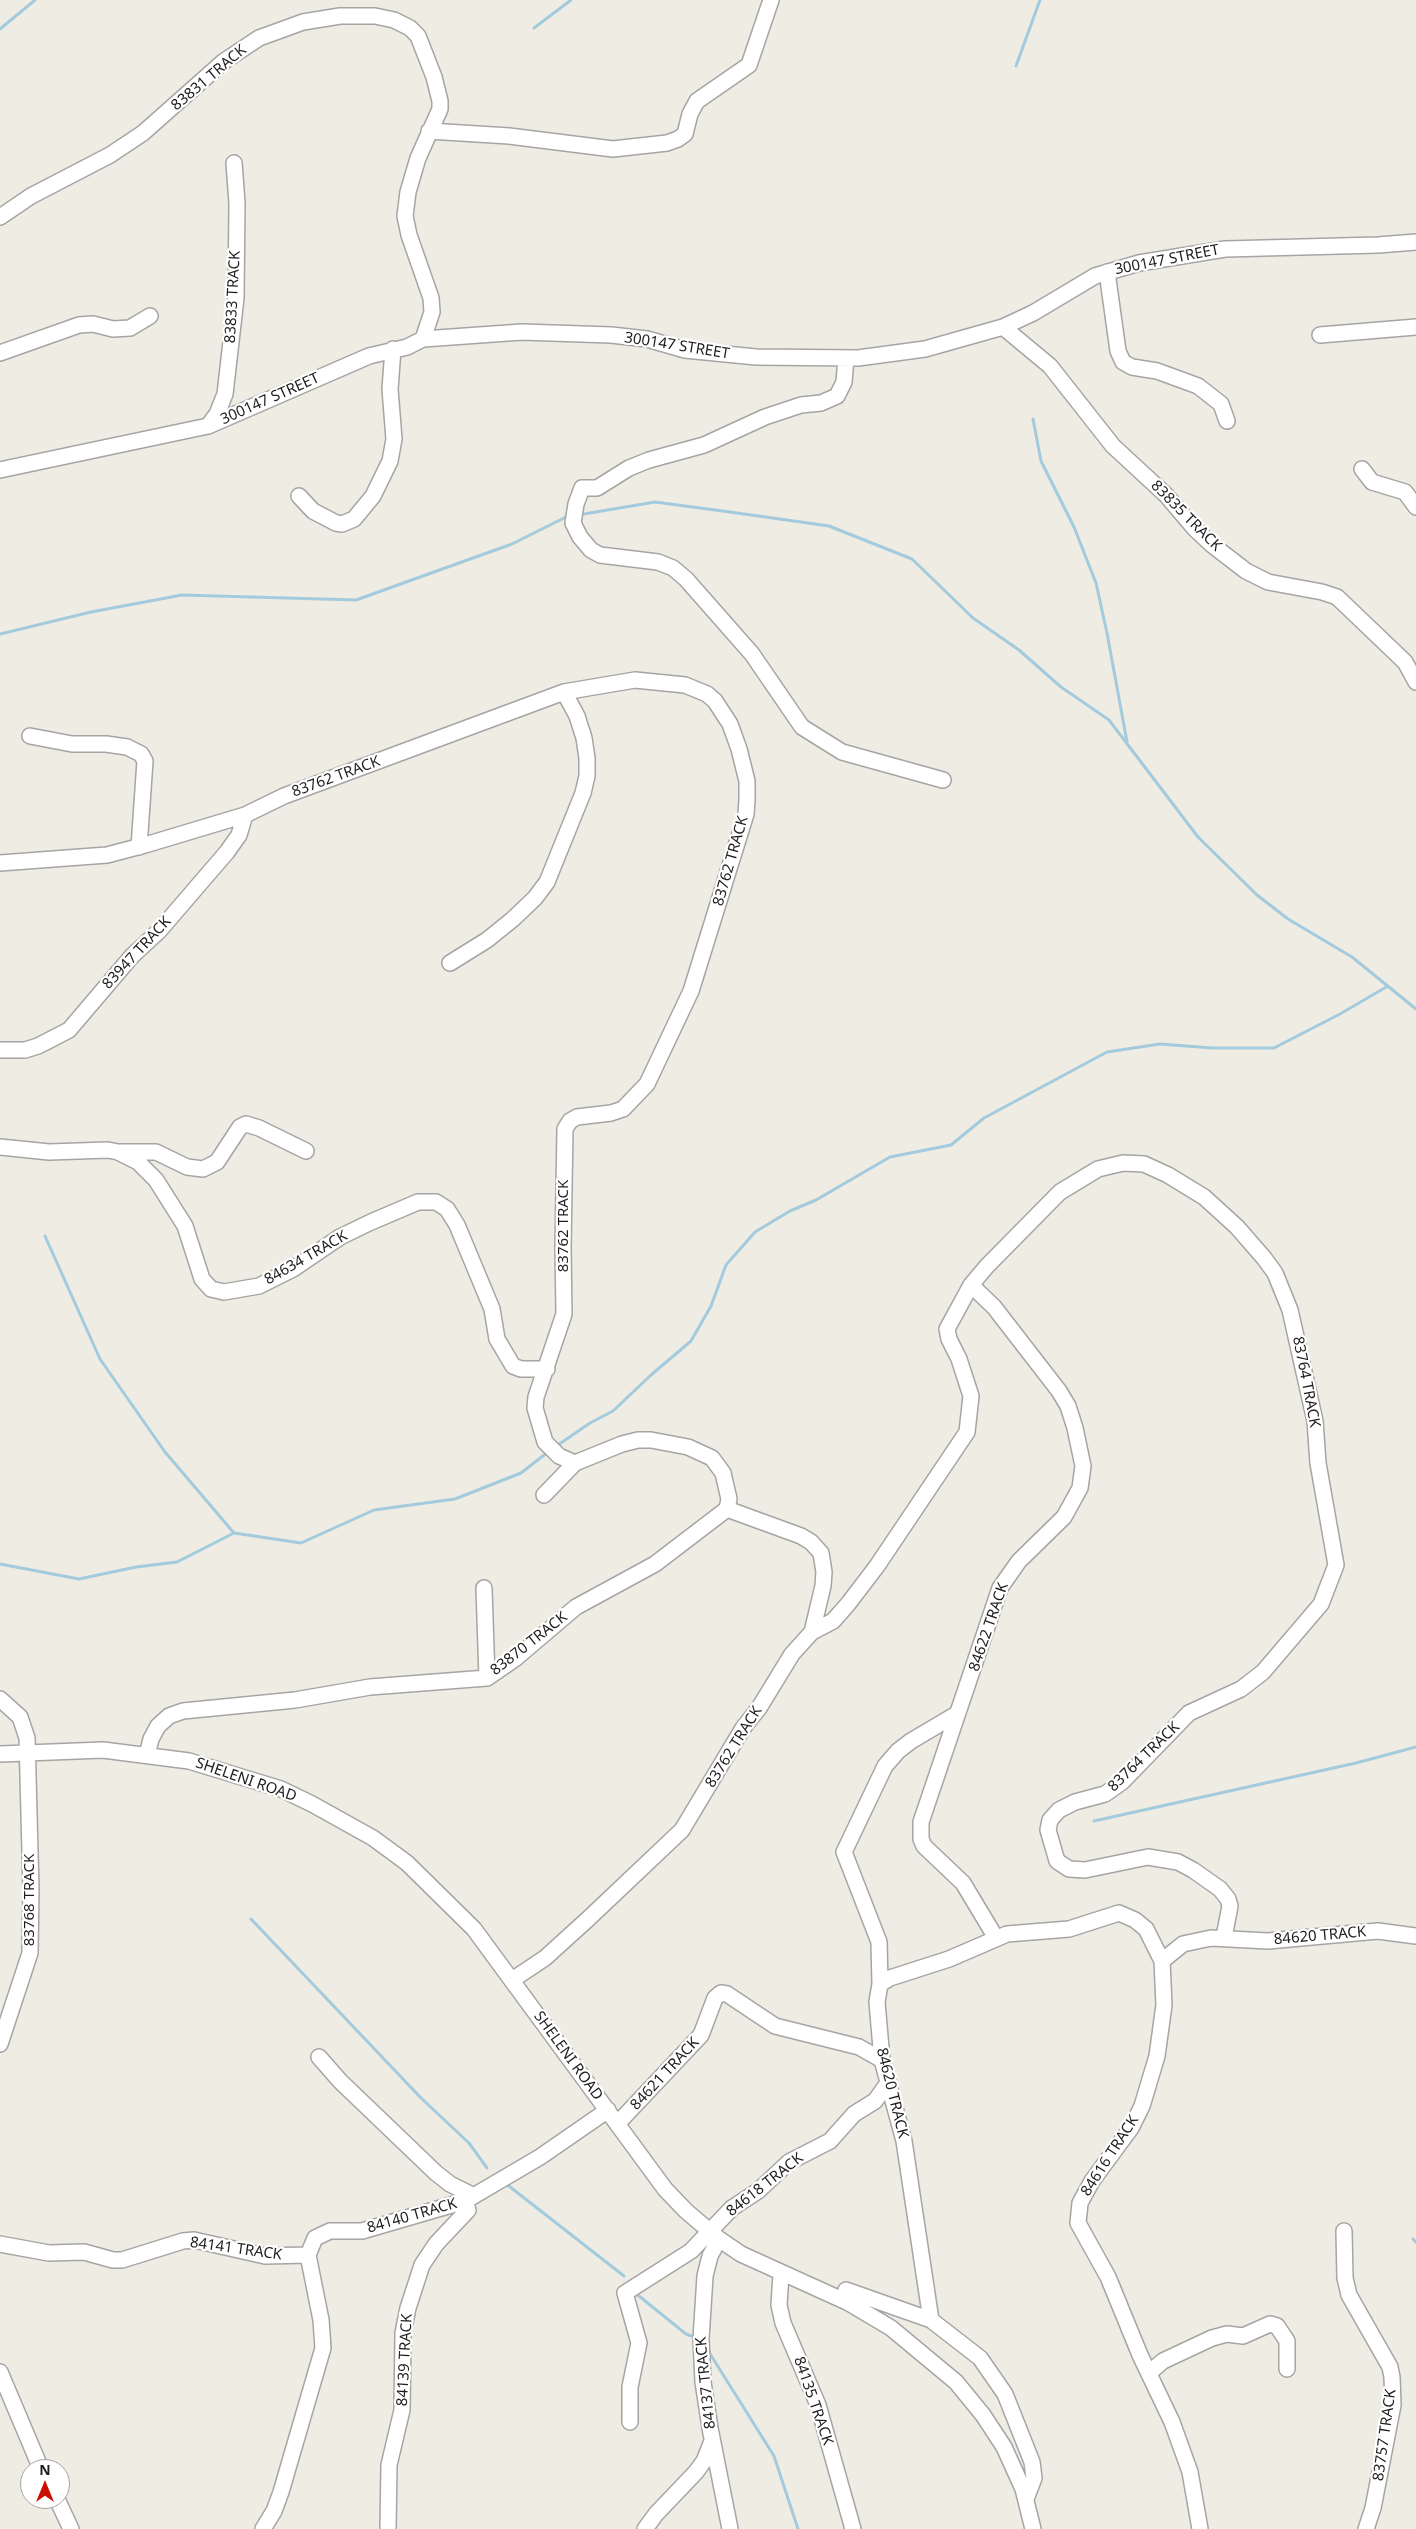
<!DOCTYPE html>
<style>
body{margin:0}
#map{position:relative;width:1416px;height:2529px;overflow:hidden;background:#efece3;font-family:"Noto Sans",sans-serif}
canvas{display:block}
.north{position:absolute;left:20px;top:2459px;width:50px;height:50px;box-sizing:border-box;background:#fff;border:1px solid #a5a5a5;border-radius:50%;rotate:0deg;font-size:14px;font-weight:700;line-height:20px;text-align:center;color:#1e1e1e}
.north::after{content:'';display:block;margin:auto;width:18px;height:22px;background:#cb1000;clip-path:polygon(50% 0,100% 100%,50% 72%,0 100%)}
</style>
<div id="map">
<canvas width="1416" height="2529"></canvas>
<div class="north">N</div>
</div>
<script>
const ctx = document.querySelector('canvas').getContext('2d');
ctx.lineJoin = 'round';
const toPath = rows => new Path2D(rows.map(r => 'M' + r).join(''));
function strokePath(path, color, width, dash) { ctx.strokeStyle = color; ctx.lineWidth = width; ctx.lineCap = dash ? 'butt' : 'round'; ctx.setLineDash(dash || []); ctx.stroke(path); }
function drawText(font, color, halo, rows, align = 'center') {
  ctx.font = font + ' "Noto Sans",sans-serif'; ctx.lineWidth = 4.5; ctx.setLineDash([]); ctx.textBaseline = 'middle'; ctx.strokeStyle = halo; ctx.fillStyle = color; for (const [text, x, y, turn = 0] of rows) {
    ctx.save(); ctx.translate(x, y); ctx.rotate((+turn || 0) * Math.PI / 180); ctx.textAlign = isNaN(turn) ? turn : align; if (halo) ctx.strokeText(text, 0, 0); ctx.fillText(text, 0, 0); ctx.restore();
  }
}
const stream = toPath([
 [534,28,571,0],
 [0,29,35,0],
 [1016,66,1040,0],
 [1033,419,1041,461,1074,527,1096,583,1107,633,1127,742],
 [578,515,655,502,730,512,829,526,912,559,973,618,1019,650,1061,687,1109,720,1198,837,1257,895,1288,919,1352,957,1416,1009],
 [0,634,91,612,182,595,356,600,512,544,568,516],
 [45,1236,100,1359,165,1452,234,1533,301,1543,374,1510,455,1499,521,1473,548,1452],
 [555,1447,590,1423,613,1411,651,1375,691,1341,711,1306,726,1265,755,1232,790,1211,816,1200,890,1157,951,1145,984,1118,1107,1052,1160,1044,1212,1048,1274,1048,1340,1014,1388,986],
 [0,1564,79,1579,136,1567,177,1562,234,1533],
 [1094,1821,1356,1763,1416,1747],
 [251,1919,421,2098,469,2143,487,2168],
 [505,2183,624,2276],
 [1413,2239,1416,2242],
 [634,2292,686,2334,697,2338],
 [707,2349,774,2456,798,2529]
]);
const minor = toPath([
 [429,131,509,136,613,149,667,143,678,139,685,134,690,114,697,101,749,65,771,0],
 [0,217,31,196,110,155,143,133,223,62,259,38,303,22,340,16,375,16,394,20,410,28,418,36,434,77,440,101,440,109,418,158,408,192,405,216,409,235,431,298,432,312,423,339],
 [1107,272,1118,351,1123,362,1132,367,1157,371,1198,386,1221,404,1227,421],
 [1003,327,1050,366,1113,446,1166,495,1194,528,1211,544,1246,571,1268,582,1322,592,1337,597,1405,662,1416,682],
 [1320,335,1416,327],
 [0,353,79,325,93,324,113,329,130,328,150,316],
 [846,358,844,382,837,396,821,403,801,405,765,417,704,445,649,460,629,468,597,488,582,488,576,504,573,523,580,537,591,550,600,555,658,562,673,568,686,579,752,654,802,727,842,752,943,780],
 [208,426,217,414,225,394,236,298,237,203,234,163],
 [1362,469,1372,482,1405,492,1416,507],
 [0,470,208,426,369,356,407,347,423,339,522,332,611,335,647,339,685,350,756,357,858,358,925,349,1003,327,1033,313,1095,276,1139,263,1225,249,1378,245,1416,242],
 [299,496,313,511,336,523,342,524,354,519,373,496,390,461,394,439,390,389,393,349],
 [30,736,72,744,106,744,127,747,141,754,145,761,139,847],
 [0,863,107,855,145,845,245,815,284,796,564,692,635,680,685,685,707,694,715,701,730,724,739,749,747,781,747,800,746,814,691,991,647,1084,623,1109,611,1113,577,1117,570,1121,565,1129,563,1248,564,1314,536,1397,535,1408,545,1442,559,1456,575,1463],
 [450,963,487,940,513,919,535,898,547,882,583,793,587,776,587,758,584,738,577,716,564,692],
 [0,1050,25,1050,38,1046,69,1030,132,956,159,931,227,852,239,835,245,815],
 [0,1147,49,1152,108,1150,118,1152,138,1162,156,1180,185,1226,202,1279,211,1289,224,1292,259,1286,293,1269,340,1237,371,1222,418,1202,436,1202,447,1209,457,1225,492,1309,497,1339,513,1366,521,1369,547,1369],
 [120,1152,156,1152,187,1167,203,1169,217,1162,240,1127,246,1124,259,1128,306,1151],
 [971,1285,994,1307,1059,1391,1068,1406,1075,1428,1083,1466,1080,1488,1064,1517,1019,1561,1000,1588,921,1822,921,1839,924,1846,963,1883,996,1938],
 [484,1588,487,1678],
 [812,1632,833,1621,848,1604,877,1566,967,1432,971,1396,959,1359,949,1339,947,1329,971,1285,987,1266,1060,1192,1098,1169,1123,1163,1144,1164,1168,1175,1204,1197,1237,1227,1264,1258,1275,1273,1290,1310,1315,1421,1318,1463,1336,1565,1321,1604,1263,1672,1241,1689,1189,1713,1122,1782,1105,1794,1075,1802,1059,1810,1050,1820,1048,1830,1057,1861,1069,1869,1085,1870,1148,1857,1178,1862,1193,1870,1220,1889,1228,1899,1230,1906,1224,1937],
 [0,1699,20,1717,27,1738,31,1890,30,1953,0,2044],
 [0,1754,103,1750,189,1761,281,1789,312,1804,373,1838,407,1863,474,1929,665,2189,686,2211,719,2239,741,2254,849,2303,891,2328,956,2382,983,2415,1004,2447,1023,2489,1033,2529],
 [147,1755,151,1739,158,1726,169,1716,183,1711,295,1700,370,1687,487,1678,516,1658,576,1607,655,1564,727,1509,729,1499,723,1473,712,1458,688,1447,651,1440,638,1440,622,1444,575,1463,544,1495],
 [1162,1961,1183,1944,1211,1938,1268,1941,1378,1931,1416,1936],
 [512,1980,545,1958,588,1919,682,1830,743,1728,759,1708,792,1654,812,1632,823,1586,824,1572,821,1553,811,1542,801,1536,727,1509],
 [880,1984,879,1942,844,1852,885,1766,898,1751,911,1741,955,1715],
 [319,2057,340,2081,436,2173,450,2184,474,2196],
 [618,2123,701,2035,715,1998,721,1993,727,1994,775,2026,859,2047,882,2060],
 [1344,2231,1345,2278,1349,2295,1390,2367,1392,2377,1393,2405,1373,2508,1366,2529],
 [719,2239,710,2256,705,2276,701,2339,703,2382,710,2428,730,2529],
 [0,2244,49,2253,84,2252,113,2260,122,2260,183,2241,194,2240,265,2256,308,2255],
 [781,2274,779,2305,783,2323,818,2405,853,2529],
 [846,2290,931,2320,980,2358,1005,2394,1032,2462,1034,2478,1026,2499],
 [931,2320,904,2141,882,2060,877,2002,880,1984,890,1978,949,1959,1007,1934,1069,1929,1119,1913,1135,1920,1146,1929,1162,1961,1164,2005,1157,2056,1142,2106,1131,2128,1092,2181,1080,2203,1078,2223,1108,2277,1140,2355,1172,2422,1190,2472,1200,2529],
 [0,2372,41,2469],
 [1149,2373,1163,2361,1212,2338,1227,2334,1243,2336,1270,2324,1277,2326,1287,2341,1287,2369],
 [630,2422,630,2387,639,2343,625,2293,691,2251,732,2208,758,2191,789,2162,830,2141,854,2114,875,2101,888,2083],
 [57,2499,71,2529],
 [263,2529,274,2511,281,2492,323,2348,321,2320,308,2255,315,2238,330,2231,362,2231,465,2201,540,2157,608,2110],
 [388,2529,389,2465,402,2410,403,2333,408,2308,422,2265,436,2244,468,2210,465,2201],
 [645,2529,656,2514,696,2472,704,2461,712,2441]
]);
const streetNames = [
 ["83831 TRACK",209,78,-40],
 ["300147 STREET",1167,260,-11],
 ["83833 TRACK",233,297,-87],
 ["300147 STREET",677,346,9],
 ["300147 STREET",270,399,-24],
 ["83835 TRACK",1186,516,45],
 ["83762 TRACK",336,777,-20],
 ["83762 TRACK",731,861,-74],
 ["83947 TRACK",137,953,-47],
 ["83762 TRACK",564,1226,-90],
 ["84634 TRACK",306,1258,-30],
 ["83764 TRACK",1306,1382,79],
 ["84622 TRACK",989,1627,-71],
 ["83870 TRACK",529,1644,-38],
 ["83762 TRACK",734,1747,-58],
 ["83764 TRACK",1144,1757,-44],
 ["SHELENI ROAD",246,1780,19],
 ["83768 TRACK",30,1900,-90],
 ["84620 TRACK",1320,1936,-5],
 ["SHELENI ROAD",568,2056,54],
 ["84621 TRACK",665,2074,-47],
 ["84620 TRACK",892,2093,76],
 ["84616 TRACK",1110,2156,-57],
 ["84618 TRACK",765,2185,-38],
 ["84140 TRACK",412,2216,-16],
 ["84141 TRACK",236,2249,8],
 ["84139 TRACK",405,2360,-87],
 ["84137 TRACK",706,2383,-96],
 ["84135 TRACK",813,2401,71],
 ["83757 TRACK",1385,2435,-82]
];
strokePath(stream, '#a3cbdd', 3);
strokePath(minor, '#a5a5a5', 18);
strokePath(minor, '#fff', 15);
drawText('15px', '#1e1e1e', '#fff', streetNames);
</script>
